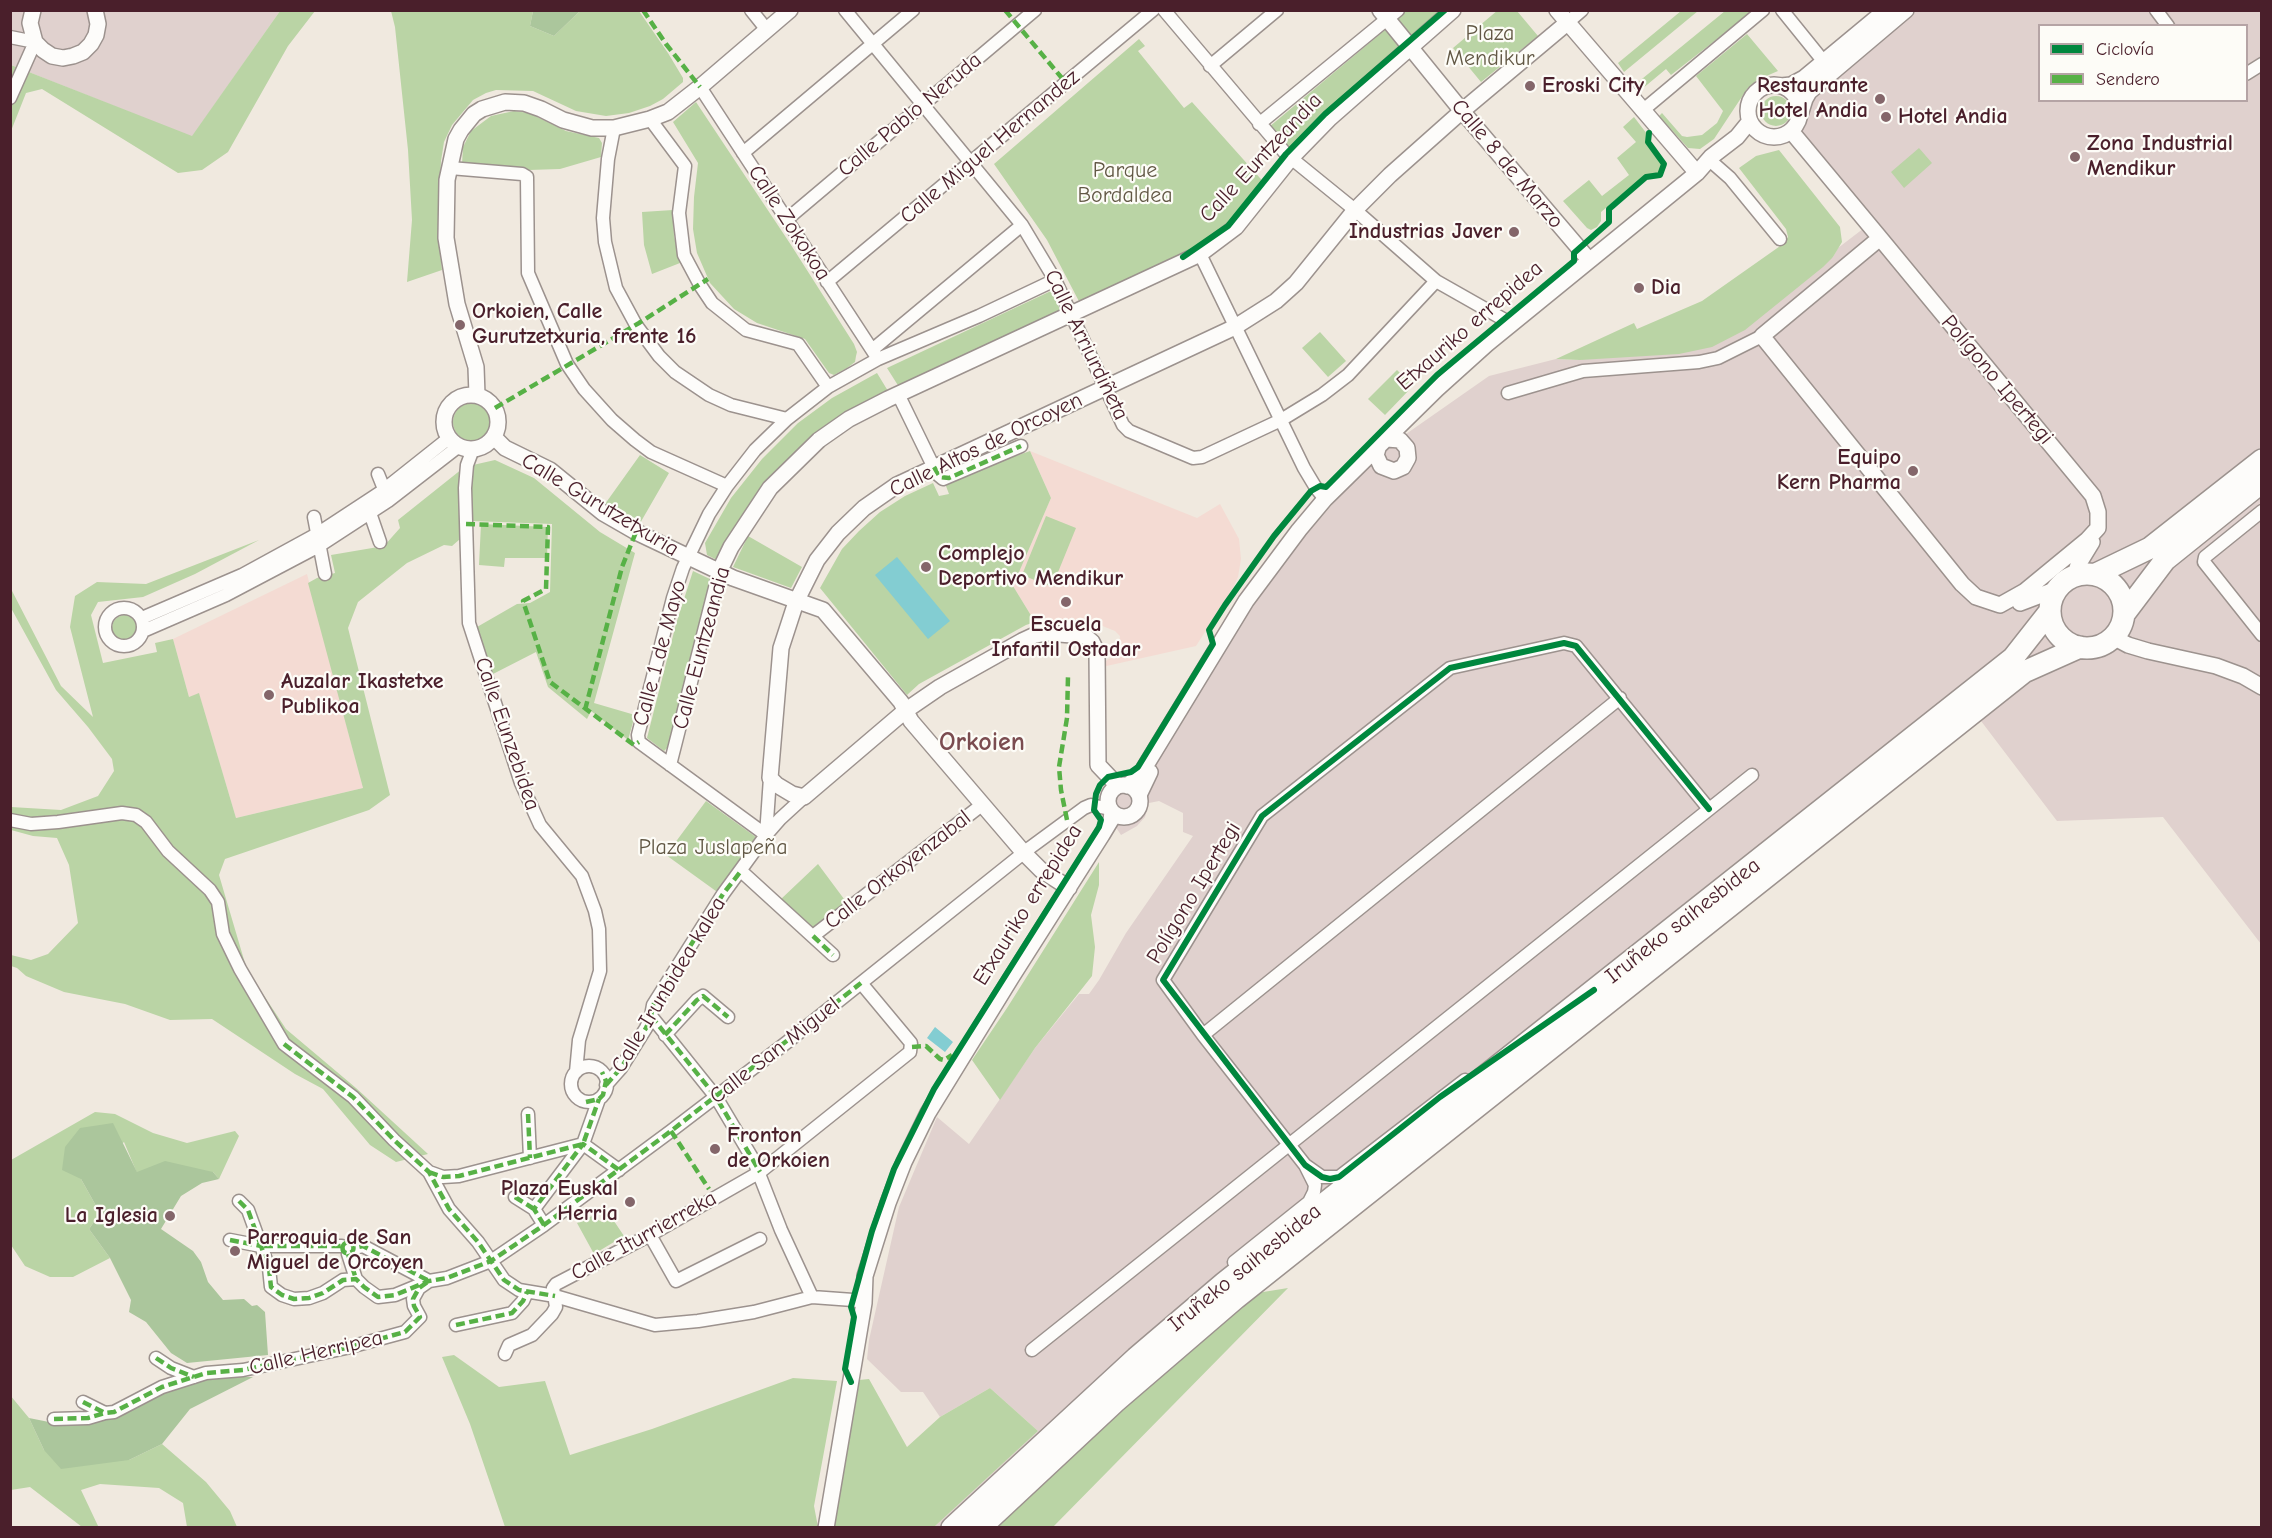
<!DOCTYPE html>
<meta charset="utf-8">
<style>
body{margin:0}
#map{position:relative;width:2272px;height:1538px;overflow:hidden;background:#f0e9df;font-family:"Comic Neue",sans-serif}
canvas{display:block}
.frame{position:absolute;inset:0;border:12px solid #4a1f2b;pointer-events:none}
.legend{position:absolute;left:2038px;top:24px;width:210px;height:78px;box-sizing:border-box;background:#fdfcf7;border:2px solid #b5a4a5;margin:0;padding:8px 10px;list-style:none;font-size:18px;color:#4a1f2b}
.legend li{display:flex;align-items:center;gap:12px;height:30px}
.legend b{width:30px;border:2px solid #b5a4a5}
</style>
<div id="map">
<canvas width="2272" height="1538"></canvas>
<div class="frame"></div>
<ul class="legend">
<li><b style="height:8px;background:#00873e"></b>Ciclovía</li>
<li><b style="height:8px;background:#57b146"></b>Sendero</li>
</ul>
</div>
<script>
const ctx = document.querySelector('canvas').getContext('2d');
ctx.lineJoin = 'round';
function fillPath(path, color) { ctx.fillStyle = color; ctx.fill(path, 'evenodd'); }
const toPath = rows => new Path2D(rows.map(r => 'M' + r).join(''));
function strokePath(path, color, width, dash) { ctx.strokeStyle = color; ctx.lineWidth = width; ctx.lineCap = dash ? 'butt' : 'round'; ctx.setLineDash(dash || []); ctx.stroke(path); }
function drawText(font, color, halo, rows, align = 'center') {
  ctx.font = font + ' "Comic Neue",sans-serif'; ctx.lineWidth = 4.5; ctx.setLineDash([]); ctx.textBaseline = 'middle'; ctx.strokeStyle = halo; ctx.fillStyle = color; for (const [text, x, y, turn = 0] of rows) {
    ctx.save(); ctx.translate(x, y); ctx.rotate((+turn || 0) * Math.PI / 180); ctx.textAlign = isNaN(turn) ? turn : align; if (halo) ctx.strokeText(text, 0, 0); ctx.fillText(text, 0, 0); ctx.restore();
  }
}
const built = toPath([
 [1030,451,1197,518,1220,504,1239,539,1241,559,1238,577,1233,588,1196,646,1102,667,1107,660,1116,656,1119,650,1120,636,1115,631,1090,621,1077,623,1035,622,1013,586,1051,498],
 [307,574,363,788,236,818,199,694,189,697,173,639]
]);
const industrial = toPath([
 [10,11,280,11,192,137,11,65],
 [1895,11,2261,11,2261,944,2163,817,2057,821,1981,721,1846,824,1257,1293,1067,1457,992,1527,934,1527,1038,1431,990,1388,940,1417,923,1392,901,1392,867,1359,869,1340,899,1207,937,1117,969,1144,1035,1048,1079,994,1089,994,1099,980,1126,933,1193,836,1183,832,1183,813,1159,801,1149,803,1145,817,1137,826,1121,835,1111,820,1112,799,1118,791,1127,785,1242,607,1376,455,1489,376,1556,359,1580,360,1833,257,1838,248,1868,225,1777,112],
 [2040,26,2246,26,2246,100,2040,100]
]);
const green = toPath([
 [1498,10,1517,11,1538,36,1481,82,1453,48],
 [280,11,315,11,288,46,228,152,202,170,178,173,42,89,26,93,11,131,11,65,192,136],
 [391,11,533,11,530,26,554,36,580,11,639,11,668,53,683,78,683,82,663,99,650,106,629,113,606,116,576,111,533,91,496,90,486,93,473,100,452,125,444,142,441,161,438,234,442,270,407,282,412,220,408,150,395,27],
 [1405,11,1448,11,1417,36,1411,36,1396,22,1398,16],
 [1681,11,1698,11,1624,72,1618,63],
 [1725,11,1753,11,1671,75,1666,69,1642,89,1637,83],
 [1386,29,1391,31,1403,48,1295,148,1289,148,1269,127],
 [1747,34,1778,71,1757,80,1747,89,1714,139,1700,149,1688,148,1659,116,1662,113,1682,136,1687,137,1702,135,1717,123,1723,111,1696,76],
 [1139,39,1145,46,1138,51,1184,108,1192,102,1268,187,1236,227,1083,309,1047,240,994,164],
 '1761 111a15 15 0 1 1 30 0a15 15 0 1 1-30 0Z',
 [696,102,791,245,854,344,857,352,856,356,855,362,847,368,834,375,829,373,805,339,757,323,734,309,710,283,697,253,693,229,694,197,698,163,673,122],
 [514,111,529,113,566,131,599,138,602,143,601,157,560,169,529,170,462,164,463,147,471,131,491,116],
 [1634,117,1647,134,1647,144,1664,165,1659,174,1653,176,1647,174,1601,212,1601,221,1597,227,1591,230,1587,228,1563,201,1589,180,1602,196,1629,175,1617,158,1636,142,1623,127],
 [1919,148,1932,163,1904,188,1891,172],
 [1779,150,1840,227,1842,242,1833,257,1823,267,1745,330,1712,347,1679,354,1580,360,1556,359,1634,323,1637,329,1702,301,1783,244,1788,237,1786,229,1739,168,1756,156],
 [673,210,674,236,680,263,652,274,644,245,642,212],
 [1051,291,1061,311,899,387,887,368],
 [1320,332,1346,361,1328,377,1302,348],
 [1397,370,1413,386,1385,415,1368,399],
 [877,373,888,391,810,441,719,561,707,555,705,543,731,498,762,459,798,423,832,398],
 '453 422a19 19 0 1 1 38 0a19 19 0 1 1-38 0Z',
 [1030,451,1051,498,1013,586,1035,622,1026,625,919,684,907,695,820,588,842,549,859,531,880,512,905,496,933,483,939,496,949,494,946,486,948,483,1014,452,1016,456],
 [640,455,669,473,639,525,605,504],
 [495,460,534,478,600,532,635,553,594,703,635,715,628,740,591,711,587,719,548,687,536,652,493,674,477,627,517,604,530,603,550,592,552,524,472,521,469,491,473,465],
 [467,465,467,533,452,546,444,545,407,563,358,602,348,628,390,795,369,810,225,859,219,875,247,970,286,1029,356,1088,428,1154,396,1162,370,1145,323,1089,295,1074,212,1019,170,1020,125,1004,64,992,26,976,17,968,11,966,11,955,31,960,48,954,78,923,69,865,57,838,33,836,11,830,11,807,61,810,98,796,114,771,112,759,88,727,56,690,11,608,10,587,61,686,93,717,70,627,75,596,97,582,146,584,259,540,195,574,143,597,98,602,91,615,103,663,157,652,155,643,173,639,189,697,199,693,236,818,363,788,308,583,317,578,335,573,331,555,384,546,400,528,398,520],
 [1046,516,1076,528,1052,587,1022,575],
 [481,524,548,527,547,558,505,558,504,567,479,565],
 [748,536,802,567,791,588,733,567],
 [693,571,710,579,670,745,664,751,647,738,676,624],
 '112 628a13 13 0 1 1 26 0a13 13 0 1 1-26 0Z',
 [706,801,760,840,720,894,666,855],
 [1099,862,1099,885,1091,915,1095,947,1092,976,1035,1048,1000,1100,972,1060,1007,1008],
 [818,864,847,903,815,928,810,927,780,900],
 [95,1112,115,1114,153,1133,187,1143,235,1131,239,1136,219,1179,213,1172,137,1173,124,1142,81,1179,100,1213,89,1229,110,1258,73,1277,50,1277,25,1266,11,1245,11,1160],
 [592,1216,602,1222,612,1218,624,1236,594,1254,577,1223],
 [1288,1288,1053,1527,992,1528,1067,1457,1257,1293],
 [454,1355,499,1387,545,1381,570,1455,652,1429,793,1378,837,1381,814,1506,818,1527,505,1527,470,1424,442,1357],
 [869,1379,907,1447,940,1417,990,1388,1038,1431,934,1527,833,1528,859,1380],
 [10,1395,29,1418,44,1450,129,1460,162,1444,206,1482,230,1511,237,1527,187,1527,183,1503,159,1488,100,1484,81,1490,99,1528,82,1527,30,1487,11,1490]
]);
const forest = toPath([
 [533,11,533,10,580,11,554,36,530,26],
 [113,1123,137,1172,165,1161,213,1172,219,1179,202,1183,181,1196,161,1229,193,1251,201,1262,208,1282,223,1300,244,1299,252,1306,257,1305,265,1312,268,1355,187,1363,171,1353,146,1322,129,1312,131,1300,110,1258,89,1229,100,1213,81,1179,62,1170,65,1147,80,1128],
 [217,1377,253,1377,190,1409,162,1444,129,1460,61,1469,44,1450,29,1418,59,1424,181,1386]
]);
const water = toPath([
 [897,557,950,621,928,639,875,575],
 [935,1027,953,1042,945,1052,927,1038]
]);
const minor = toPath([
 [751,10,767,30],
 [845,10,1022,225,1055,280,1123,425,1129,431,1193,458,1202,457,1281,420,1322,395,1348,375,1436,281,1503,319,1508,327],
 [1164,10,1286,154,1355,210,1436,281],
 [1782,10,1824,62],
 [2156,10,2168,26],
 [1567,23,1582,10],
 [10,37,35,42,10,98],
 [1210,66,1277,10],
 [2246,74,2262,64],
 [700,87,878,359],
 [1642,111,1763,10],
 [650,119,685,166,679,213,684,255,700,285,712,303,746,330,798,344,828,387],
 [1259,124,1398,10],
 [614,128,608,159,603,218,605,242,616,288,636,325,659,356,675,372,709,395,731,405,787,419],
 [743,153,913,10],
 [1714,164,1730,178,1780,239],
 [450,168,522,174,527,177,528,273,567,364,584,389,612,420,635,440,651,452,727,486],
 [786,220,1035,10],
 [1200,254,1304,468,1316,488,1325,499],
 [827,282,1153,10],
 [872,350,1022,225],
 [1508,393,1583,371,1699,362,1718,358,1762,336],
 [898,394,937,474,943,479,1021,446],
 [473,449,467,465,465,488,469,623,521,783,540,825,582,876,595,911,599,929,600,971,579,1040,576,1072],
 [378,474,384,489],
 [2262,511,2205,557,2204,562,2262,635],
 [370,513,380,542],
 [314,517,325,574],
 '105 627a19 19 0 1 1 38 0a19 19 0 1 1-38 0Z',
 [142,618,242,575,317,534,381,492,449,438],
 [143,631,226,595,319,546,388,501,459,446],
 [670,765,719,572],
 [10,820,31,824,58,822,122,813,136,815,146,822,168,851,210,890,218,902,223,934,240,969,284,1044,353,1097,394,1140,429,1172,449,1209,478,1242,504,1280,519,1290,555,1296,655,1325,698,1321,754,1312,812,1297,853,1300,864,1303],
 [766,835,639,742,638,735,673,598,683,568,709,514,727,486,755,450,787,419,828,387,878,359,979,316,1055,280],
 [766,835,770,778],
 [741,871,833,955],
 [813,936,983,804],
 [651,1016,716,1097,754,1161,781,1230,812,1297],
 [665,1035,697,1000,703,996,728,1017],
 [1203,1035,1620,698],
 '571 1084a18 18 0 1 1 36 0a18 18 0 1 1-36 0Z',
 [1465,1080,1339,1177,1322,1177,1305,1165,1203,1035,1163,980,1262,816,1450,668,1564,643,1576,646,1709,809],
 [606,1085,621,1068,646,1028,651,1016,653,1005,723,894,766,835,780,819,804,797],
 [528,1114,530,1158],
 [429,1172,443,1177,459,1176,583,1144,599,1099],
 [515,1197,534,1209],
 [239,1201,248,1210,261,1246,342,1246],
 [544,1225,534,1209,583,1144,619,1170],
 [650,1235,676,1281,760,1239],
 [230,1240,261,1246,269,1268,271,1287,282,1295,294,1299,309,1298,323,1293,343,1280,356,1279,364,1287,378,1297,395,1295,429,1281,447,1278,491,1261,544,1225,671,1131,786,1043,1031,847,1084,808,1091,805,1110,809],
 [348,1254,356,1279],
 [1234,1262,1309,1202,1314,1192,1315,1185,1305,1165],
 [456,1325,512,1313,523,1301,527,1292],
 [1032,1350,1752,775],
 [505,1354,509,1345,532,1335,552,1314,556,1307,553,1288,556,1284,650,1235,760,1172,910,1052,911,1043,861,983],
 [156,1358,171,1368,194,1377],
 [83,1402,105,1413,114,1412,162,1387,206,1373,243,1370,346,1348,405,1332,420,1317,414,1306,413,1299,419,1288,429,1281,363,1246,353,1248],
 [54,1419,88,1418,105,1413]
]);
const tertiary = toPath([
 [33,10,30,23,35,42,43,50,52,56,63,58,73,56,83,52,91,44,96,35,98,24,95,10],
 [1380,10,1462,111,1589,260],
 [1557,10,1697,173],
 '1748 111a26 26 0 1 1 52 0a26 26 0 1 1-52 0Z',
 [1781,86,1791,85,1804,78,1886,10],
 [1800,115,1805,99,1809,92,1906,10],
 [1791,131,1880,238,2093,496,2098,512,2098,528,2087,540,2025,591,2000,605,1976,597,1962,584,1762,336,1880,238],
 '444 422a27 27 0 1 1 54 0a27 27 0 1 1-54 0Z',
 [477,395,476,367,457,304,446,238,447,180,456,139,461,130,474,114,482,109,505,102,524,103,541,109,563,120,592,128,614,128,650,119,668,112,700,87,790,10],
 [494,437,505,448,550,470,603,513,636,532,733,578,823,610,901,702,911,721,1024,853,1041,870,1069,888],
 [1379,445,1376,455,1381,466,1394,471,1403,467,1408,458,1407,448,1400,440,1387,439],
 [719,572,731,547,770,488,819,440,849,419,888,399,1200,254,1236,227,1291,158,1330,118,1453,10],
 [2075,575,2078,565,2092,542],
 [2020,603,2057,589],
 [2113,637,2128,645,2148,651,2216,666,2243,676,2262,687],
 '1108 801a16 16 0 1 1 32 0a16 16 0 1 1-32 0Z',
 [1118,786,1098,765,1097,652,1092,642,1085,636,1046,633,1035,635,1022,641,940,687,905,711,804,797,792,794,777,785,770,778,781,648,796,602,817,560,838,533,864,508,897,485,1235,327,1276,301,1296,283,1355,210,1390,175,1462,111,1567,23],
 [1127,786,1140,775,1246,601,1299,530,1325,499,1437,389,1487,344,1697,173,1711,157,1737,137,1750,121],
 [1139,795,1150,772],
 [826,1528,864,1303,865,1276,888,1203,904,1162,928,1113,1011,978,1102,835,1111,820,1112,812]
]);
const trunk = toPath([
 '2050 611a37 37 0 1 1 74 0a37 37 0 1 1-74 0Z',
 [2096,574,2150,548,2262,460],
 [2125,613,2165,560,2262,482],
 [952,1528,1136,1358,1224,1283,2013,658,2050,611],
 [980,1528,1115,1402,1236,1298,2024,672,2080,647]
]);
const quiet = toPath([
 [643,10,666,44,700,87],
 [1005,10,1066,83],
 [495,408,639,323,708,279],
 [934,467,940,477,949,478,1021,446],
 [466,524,548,527,546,589,523,601,550,682,634,745,639,742],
 [585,710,622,567,636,532],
 [1067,820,1061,790,1059,767,1067,718,1068,676],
 [813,936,833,955],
 [651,1016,716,1097,760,1172],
 [665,1035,697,1000,703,996,728,1017],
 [284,1044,353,1097,394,1140,429,1172,449,1209,478,1242,504,1280,519,1290,555,1296],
 [912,1047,926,1046,940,1059,944,1060,952,1055],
 [606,1085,621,1068,646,1028,651,1016,653,1005,723,894,741,871],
 [586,1102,599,1099,603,1095,606,1081,602,1072],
 [528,1114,530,1158],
 [671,1131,709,1189],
 [429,1172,443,1177,459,1176,583,1144,599,1099],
 [515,1197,534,1209],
 [239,1201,248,1210,261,1246,342,1246],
 [544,1225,534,1209,583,1144,619,1170],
 [230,1240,261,1246,269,1268,271,1287,282,1295,294,1299,309,1298,323,1293,343,1280,356,1279,364,1287,378,1297,395,1295,429,1281,447,1278,491,1261,544,1225,671,1131,861,983],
 '342.5 1248a5.5 5.5 0 1 1 11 0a5.5 5.5 0 1 1-11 0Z',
 [348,1254,356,1279],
 [456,1325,512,1313,523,1301,527,1292],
 [156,1358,171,1368,194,1377],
 [83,1402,105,1413,114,1412,162,1387,206,1373,243,1370,346,1348,405,1332,420,1317,414,1306,413,1299,419,1288,429,1281,363,1246,353,1248],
 [54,1419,88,1418,105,1413]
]);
const cycleway = toPath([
 [1183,257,1228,226,1286,154,1325,114,1445,10],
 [1594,990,1440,1097,1339,1177,1330,1179,1322,1177,1305,1165,1163,980,1262,816,1450,668,1564,643,1576,646,1709,809],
 [851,1382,845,1369,854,1317,851,1307,872,1231,894,1169,934,1089,1099,827,1101,820,1094,810,1096,794,1100,785,1108,777,1131,772,1138,767,1213,644,1209,630,1225,605,1274,536,1311,491,1320,486,1326,487,1437,375,1574,261,1574,253,1609,222,1609,209,1646,177,1660,175,1664,164,1648,142,1649,133]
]);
const markers = [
 [1530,86,6,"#84666a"],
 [1880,99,6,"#84666a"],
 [1886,117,6,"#84666a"],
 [2075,157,6,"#84666a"],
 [1514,232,6,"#84666a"],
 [1639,288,6,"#84666a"],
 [460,325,6,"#84666a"],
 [1913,471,6,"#84666a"],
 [926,567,6,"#84666a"],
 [1066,602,6,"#84666a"],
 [269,695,6,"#84666a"],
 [715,1149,6,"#84666a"],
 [630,1202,6,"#84666a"],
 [170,1216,6,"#84666a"],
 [235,1251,6,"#84666a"]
];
const parkNames = [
 ["Plaza",1490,34],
 ["Mendikur",1490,59],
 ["Parque",1125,171],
 ["Bordaldea",1125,196],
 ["Plaza Juslapeña",713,848]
];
const poiNames = [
 ["Eroski City",1542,86],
 ["Restaurante",1868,86,"right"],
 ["Hotel Andia",1868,111,"right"],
 ["Hotel Andia",1898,117],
 ["Zona Industrial",2087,144],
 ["Mendikur",2087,169],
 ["Industrias Javer",1502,232,"right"],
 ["Dia",1651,288],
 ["Orkoien, Calle",472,312],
 ["Gurutzetxuria, frente 16",472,337],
 ["Equipo",1901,458,"right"],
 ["Kern Pharma",1901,483,"right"],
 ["Complejo",938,554],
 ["Deportivo Mendikur",938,579],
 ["Escuela",1066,625,"center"],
 ["Infantil Ostadar",1066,650,"center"],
 ["Auzalar Ikastetxe",281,682],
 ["Publikoa",281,707],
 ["Fronton",727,1136],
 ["de Orkoien",727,1161],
 ["Plaza Euskal",618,1189,"right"],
 ["Herria",618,1214,"right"],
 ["La Iglesia",158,1216,"right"],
 ["Parroquia de San",247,1238],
 ["Miguel de Orcoyen",247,1263]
];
const streetNames = [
 ["Calle Pablo Neruda",910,115,-40],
 ["Calle Miguel Hernandez",990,147,-40],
 ["Calle Euntzeandia",1261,158,-47],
 ["Calle 8 de Marzo",1507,164,50],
 ["Calle Zokokoa",789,223,57],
 ["Etxauriko errepidea",1470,326,-41],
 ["Calle Arriurdiñeta",1086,345,64],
 ["Polígono Ipertegi",1997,380,50],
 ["Calle Altos de Orcoyen",986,445,-26],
 ["Calle Gurutzetxuria",600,505,31],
 ["Calle Euntzeandia",702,648,-75],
 ["Calle 1 de Mayo",660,653,-75],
 ["Calle Eunzebidea",507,734,71],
 ["Calle Orkoyenzabal",898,870,-38],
 ["Polígono Ipertegi",1194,893,-59],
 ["Etxauriko errepidea",1028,905,-58],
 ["Iruñeko saihesbidea",1683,921,-38],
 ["Calle Irunbidea kalea",669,985,-59],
 ["Calle San Miguel",775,1051,-38],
 ["Calle Iturrierreka",644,1236,-29],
 ["Iruñeko saihesbidea",1245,1268,-39],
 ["Calle Herripea",316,1353,-13]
];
const quarterNames = [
 ["Orkoien",982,743]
];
fillPath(built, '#f4dbd3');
fillPath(industrial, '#e0d1ce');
fillPath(green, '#bad4a5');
fillPath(forest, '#abc69c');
fillPath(water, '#83cdd2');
strokePath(minor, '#9c928e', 15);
strokePath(tertiary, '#9c928e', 18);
strokePath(trunk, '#9c928e', 24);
strokePath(minor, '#fdfcfa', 12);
strokePath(tertiary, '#fdfcfa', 15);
strokePath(trunk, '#fdfcfa', 21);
strokePath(quiet, '#57b146', 4.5, [9, 4.5]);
strokePath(cycleway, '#00873e', 6);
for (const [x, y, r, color] of markers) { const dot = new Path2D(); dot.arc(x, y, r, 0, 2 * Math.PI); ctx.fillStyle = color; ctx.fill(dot); strokePath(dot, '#fdfcf7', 2); }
drawText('22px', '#625845', '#fdfcf7', parkNames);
drawText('bold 22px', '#4a1f2b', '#fdfcf7', poiNames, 'left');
drawText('22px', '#4a1f2b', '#fdfcf7', streetNames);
drawText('bold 26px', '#7b4c50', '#fdfcf7', quarterNames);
</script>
